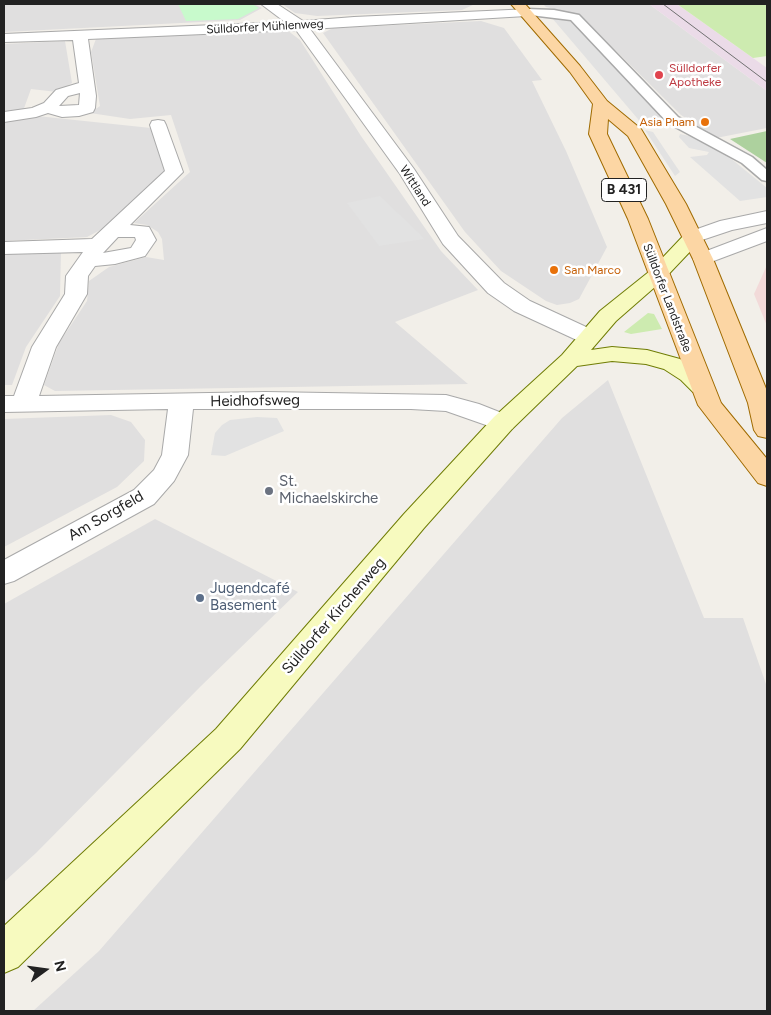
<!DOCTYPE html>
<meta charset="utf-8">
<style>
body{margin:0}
#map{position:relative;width:771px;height:1015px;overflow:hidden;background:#f2efe9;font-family:Figtree,sans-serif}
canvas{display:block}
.frame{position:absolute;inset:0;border:5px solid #222;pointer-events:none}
.north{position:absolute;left:20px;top:945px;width:50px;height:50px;-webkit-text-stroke:4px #fff;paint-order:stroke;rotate:76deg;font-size:14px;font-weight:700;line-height:20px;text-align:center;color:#222}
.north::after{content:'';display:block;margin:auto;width:18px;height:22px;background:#222;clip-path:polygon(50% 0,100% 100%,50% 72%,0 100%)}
</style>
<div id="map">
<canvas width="771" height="1015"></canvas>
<div class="frame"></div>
<div class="north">N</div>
</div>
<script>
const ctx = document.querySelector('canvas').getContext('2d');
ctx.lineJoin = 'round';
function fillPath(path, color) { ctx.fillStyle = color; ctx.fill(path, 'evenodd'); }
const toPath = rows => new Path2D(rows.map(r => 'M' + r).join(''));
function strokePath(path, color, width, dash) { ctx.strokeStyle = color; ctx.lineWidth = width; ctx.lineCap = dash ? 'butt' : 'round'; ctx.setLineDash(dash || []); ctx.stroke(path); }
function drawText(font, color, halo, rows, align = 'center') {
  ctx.font = font + ' Figtree,sans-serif'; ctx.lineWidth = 5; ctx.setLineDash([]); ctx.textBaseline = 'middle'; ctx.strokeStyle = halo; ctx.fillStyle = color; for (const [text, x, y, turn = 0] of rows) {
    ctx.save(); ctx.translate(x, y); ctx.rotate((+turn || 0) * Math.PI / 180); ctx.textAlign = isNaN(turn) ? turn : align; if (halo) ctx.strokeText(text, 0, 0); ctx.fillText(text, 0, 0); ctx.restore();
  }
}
const residential = toPath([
 [4,4,254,4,262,8,240,20,4,32],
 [282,4,475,4,462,10,317,16,295,13],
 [543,4,649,4,767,91,767,128,716,138,681,115,587,22,573,13,546,7],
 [481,21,504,28,542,80,532,81,566,151,607,247,579,299,570,303,557,305,546,301,501,271,465,232,323,33,333,28],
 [287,30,300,40,361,136,441,251,478,290,395,322,468,384,55,391,44,385,59,343,87,301,89,281,109,267,146,257,164,260,162,239,158,232,147,225,134,223,190,172,171,115,130,119,90,113,100,106,91,52,96,39],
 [65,41,72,83,57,92,31,89,23,111,4,114,4,44],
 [37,116,151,128,165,173,106,227,87,237,4,241,4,122],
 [61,251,60,296,26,347,12,385,4,385,4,254],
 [608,380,704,618,743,618,767,687,767,1011,33,1011,99,951,562,418],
 [111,415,131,422,145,440,144,461,117,487,4,547,4,419],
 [155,519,298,592,201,686,36,853,4,882,4,604]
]);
const commercial = toPath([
 [767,265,767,326,754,294]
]);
const industrial = toPath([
 [649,4,677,4,767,68,767,91]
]);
const grass = toPath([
 [677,4,767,4,767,56,753,58],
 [648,313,654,314,662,329,631,334,624,332]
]);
const forest = toPath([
 [767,131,767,163,730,139]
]);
const park = toPath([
 [178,4,252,4,259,8,238,19,186,21]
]);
const parking = toPath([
 [552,18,570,19,665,119,661,126,643,125],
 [645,130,653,132,680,172,675,176],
 [680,134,694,137,724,153,767,188,767,197,740,201,690,157,707,155,709,152,689,148,679,137],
 [380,196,420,234,424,239,379,246,347,203],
 [257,417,277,418,284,431,225,456,211,455,215,433,222,425,230,420]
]);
const lane = toPath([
 [526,9,554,10,579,15,678,117,752,157,767,170,767,181,762,180,742,163,668,123,571,20,522,14,521,12,526,9]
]);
const street = toPath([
 [261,4,277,4,303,21,354,17,531,9,533,12,526,16,310,29,414,169,458,236,504,283,530,301,597,332,600,337,597,342,589,344,581,342,514,311,488,293,443,244,400,174,296,30,88,39,96,96,95,108,93,112,79,116,62,117,48,113,36,117,4,122,4,112,32,108,44,103,56,90,79,83,73,40,4,42,4,34,285,22,261,4],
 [80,93,79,105,59,106,68,96,80,93],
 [158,120,164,121,166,125,183,172,130,225,149,227,156,240,145,256,115,264,95,266,88,276,87,294,56,347,39,396,266,392,446,395,479,404,512,417,516,423,512,429,503,431,446,411,411,409,193,409,188,455,174,481,154,504,14,581,4,584,4,560,134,490,154,470,162,455,168,409,4,412,4,396,14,396,32,347,65,294,66,276,83,252,4,254,4,242,92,239,165,171,150,125,152,121,158,120],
 [118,237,135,237,136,240,131,248,103,253,118,237],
 [767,211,767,223,732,230,693,243,686,241,683,237,686,233,720,221,767,211],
 [767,228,767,241,703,265,696,263,693,259,696,255,767,228]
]);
const secondary = toPath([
 [693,231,700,233,703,237,700,241,664,279,616,321,591,350,612,347,647,350,680,359,697,370,711,382,714,387,711,392,702,394,693,392,681,380,664,369,646,364,612,361,577,366,512,429,424,528,240,749,18,967,4,973,4,926,216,729,404,514,494,417,562,355,600,311,650,271,686,233,693,231]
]);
const primary = toPath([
 [511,4,525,4,580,66,607,101,641,129,686,204,713,259,767,391,767,438,758,436,754,430,748,403,693,259,666,204,628,136,608,119,607,134,648,219,721,403,767,459,767,486,758,483,698,405,628,219,589,134,593,104,570,72,511,4]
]);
const tram = toPath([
 [663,4,767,82]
]);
const markers = [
 [659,75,5,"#e0444e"],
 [705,122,5,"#e8710a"],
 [554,270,5,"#e8710a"],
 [269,491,5,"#6b7280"],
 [200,598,5,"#5c6f8a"]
];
const farStreetnames = [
 ["Sülldorfer Mühlenweg",265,27,-3],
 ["Wittland",415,186,57],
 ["Sülldorfer Landstraße",667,298,69]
];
const farHealthnames = [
 ["Sülldorfer",669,68],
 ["Apotheke",669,82]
];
const farFoodnames = [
 ["Asia Pham",695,122],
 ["San Marco",564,270,"left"]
];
const shields = [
 [624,190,45]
];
const shieldNames = [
 ["B 431",624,190]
];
const streetNames = [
 ["Heidhofsweg",255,401,-1],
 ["Am Sorgfeld",106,516,-30],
 ["Sülldorfer Kirchenweg",334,616,-49]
];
const worshipNames = [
 ["St.",279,482],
 ["Michaelskirche",279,499]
];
const serviceNames = [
 ["Jugendcafé",210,589],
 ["Basement",210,606]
];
fillPath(residential, '#e0dfdf');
fillPath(commercial, '#f2dad9');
fillPath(industrial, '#ebdbe8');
fillPath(grass, '#cdebb0');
fillPath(forest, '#add19e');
fillPath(park, '#c8facc');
fillPath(parking, '#e2e2e2');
strokePath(lane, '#a9a9a9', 3);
strokePath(street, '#a9a9a9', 2);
strokePath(secondary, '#707d05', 2);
strokePath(primary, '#a06b00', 2);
fillPath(lane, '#fff');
fillPath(street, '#fff');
fillPath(secondary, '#f7fabf');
fillPath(primary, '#fcd6a4');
strokePath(tram, '#707070', 1);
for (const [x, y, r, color] of markers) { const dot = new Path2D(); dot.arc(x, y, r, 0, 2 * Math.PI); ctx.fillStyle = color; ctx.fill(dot); strokePath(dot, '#fff', 2); }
drawText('12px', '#222', '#fff', farStreetnames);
drawText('12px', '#be3a42', '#fff', farHealthnames, 'left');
drawText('12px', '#c56008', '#fff', farFoodnames, 'right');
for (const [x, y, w] of shields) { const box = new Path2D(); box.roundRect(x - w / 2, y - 11.5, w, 23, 4); ctx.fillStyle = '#fff'; ctx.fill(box); strokePath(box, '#222', 1); }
drawText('bold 14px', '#222', null, shieldNames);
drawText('15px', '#222', '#fff', streetNames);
drawText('15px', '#5b616d', '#fff', worshipNames, 'left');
drawText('15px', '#4e5e75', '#fff', serviceNames, 'left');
</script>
